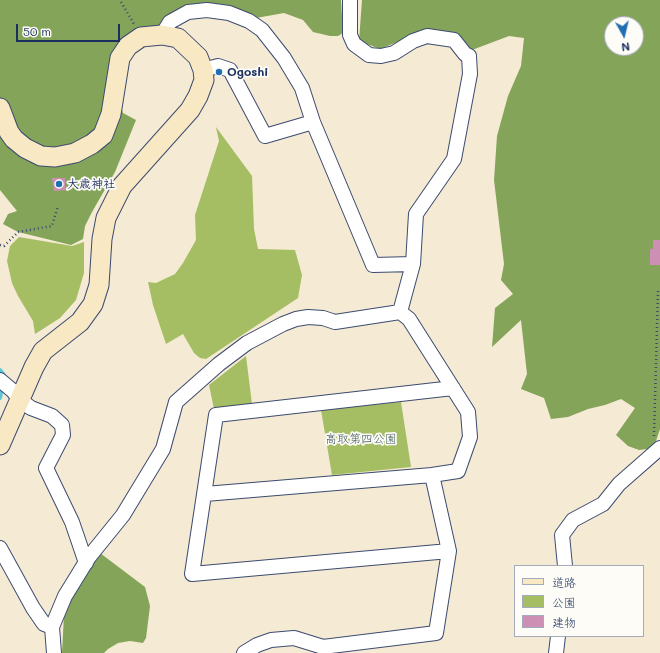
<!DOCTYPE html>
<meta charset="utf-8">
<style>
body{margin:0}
#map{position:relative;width:660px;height:653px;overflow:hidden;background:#f5ead3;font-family:Mali,"Klee One",sans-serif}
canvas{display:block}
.legend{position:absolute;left:514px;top:565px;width:130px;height:72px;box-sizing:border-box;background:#fdfcf7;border:1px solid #a3aaba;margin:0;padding:5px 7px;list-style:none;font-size:12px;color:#1b2f5e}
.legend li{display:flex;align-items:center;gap:8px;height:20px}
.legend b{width:20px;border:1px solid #a3aaba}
.north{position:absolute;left:604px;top:16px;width:40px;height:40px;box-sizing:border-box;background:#fdfcf7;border:1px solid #a3aaba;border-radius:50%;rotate:172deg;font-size:11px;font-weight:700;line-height:16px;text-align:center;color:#1b2f5e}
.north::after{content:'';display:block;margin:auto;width:14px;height:18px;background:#1f6fb2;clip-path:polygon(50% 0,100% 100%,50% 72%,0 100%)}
.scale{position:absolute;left:16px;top:24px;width:104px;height:18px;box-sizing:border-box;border:2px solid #1b2f5e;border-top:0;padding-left:5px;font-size:12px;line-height:14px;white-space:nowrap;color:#1b2f5e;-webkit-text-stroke:3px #fdfcf7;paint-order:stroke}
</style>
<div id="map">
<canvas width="660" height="653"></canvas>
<ul class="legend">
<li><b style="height:5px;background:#f8e8c3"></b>道路</li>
<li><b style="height:11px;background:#a5bd63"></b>公園</li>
<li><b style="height:11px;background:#cd8fb3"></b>建物</li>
</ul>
<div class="north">N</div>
<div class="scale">50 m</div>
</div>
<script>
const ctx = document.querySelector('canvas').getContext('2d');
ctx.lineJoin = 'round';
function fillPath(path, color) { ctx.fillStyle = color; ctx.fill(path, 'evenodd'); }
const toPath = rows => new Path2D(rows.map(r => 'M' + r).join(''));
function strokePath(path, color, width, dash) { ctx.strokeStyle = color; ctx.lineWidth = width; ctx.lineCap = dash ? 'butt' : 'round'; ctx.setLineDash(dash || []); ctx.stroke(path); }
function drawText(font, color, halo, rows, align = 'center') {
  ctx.font = font + ' Mali,"Klee One",sans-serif'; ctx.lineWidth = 3.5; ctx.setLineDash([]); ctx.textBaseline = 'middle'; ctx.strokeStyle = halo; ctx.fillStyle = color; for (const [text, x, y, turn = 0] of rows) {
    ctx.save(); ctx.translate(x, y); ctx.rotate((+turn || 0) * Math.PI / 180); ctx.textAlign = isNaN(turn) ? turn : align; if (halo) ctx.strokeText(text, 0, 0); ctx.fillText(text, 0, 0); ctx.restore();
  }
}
const green = toPath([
 [216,127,252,176,254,229,258,249,295,250,302,275,298,298,206,359,200,358,194,353,183,334,166,344,153,305,148,282,156,283,175,274,183,263,196,240,195,215,219,141],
 [19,237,72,246,84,242,84,273,76,300,60,318,35,334,33,321,18,296,12,283,7,261,10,246],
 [246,356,252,404,214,409,209,385],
 [401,402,411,467,332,475,321,410]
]);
const forest = toPath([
 [0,0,341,0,343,33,338,36,330,36,313,32,303,20,284,13,256,18,206,7,136,44,125,55,121,106,123,113,136,120,115,172,92,212,85,226,83,239,71,245,18,232,3,224,8,214,17,211,0,190],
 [362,0,660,0,660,429,654,447,647,449,639,450,628,446,616,435,635,408,621,399,605,405,588,409,568,417,551,419,544,398,521,389,527,374,521,320,492,347,495,308,513,294,501,280,504,264,494,180,497,136,508,96,521,66,524,38,509,36,472,50,455,36,424,31,380,49,359,41],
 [612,24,636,24,636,48,612,48],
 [100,553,145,587,150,606,146,638,143,643,130,641,118,643,108,649,104,653,62,653,64,615,68,601,82,576]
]);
const stream = toPath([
 [0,370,4,375,3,378],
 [0,398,2,387]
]);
const building = toPath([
 [52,178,65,178,65,190,54,191],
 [653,240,660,240,660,265,650,265,650,249,653,249]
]);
const path = toPath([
 [121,2,134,24],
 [0,245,4,246,18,232,52,226,58,206],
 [654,436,658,290]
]);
const street = toPath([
 [350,0,350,35,354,44,369,55,381,56,394,53,413,41,427,36,454,40,465,54,469,56,470,74,454,159,416,214,413,264,400,312],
 [162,35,170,22,188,12,207,10,229,13,249,21,262,30,284,58,302,88,313,122,373,265,413,264],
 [203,70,218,66,230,70,265,136,313,122],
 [0,380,13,391,20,400,31,408,52,416,62,425,63,435,46,468,72,522,86,563],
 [0,548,33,608,44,624,52,627],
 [449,551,192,574,216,415,453,388],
 [565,566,562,535,573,520,603,504,619,484,660,448],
 [54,653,52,627,65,596,89,557,123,515,163,449,176,402,219,364,247,343,283,324,296,319,308,317,323,318,335,322,400,312,409,319,468,412,470,437,458,471,432,475,205,494],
 [244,653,257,645,271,640,294,638,323,647,436,633,449,551,432,475],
 [556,653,558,636]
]);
const secondary = toPath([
 [0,108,9,132,14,139,25,148,41,156,55,157,75,153,92,144,103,135,111,114,120,58,128,46,141,37,162,35,178,38,198,57,203,70,204,80,198,96,190,110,122,186,106,218,102,239,99,285,93,304,80,322,43,351,34,367,0,445]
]);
const markers = [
 [219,72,4,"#1f6fb2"],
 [59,184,4,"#1f6fb2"]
];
const poiNames = [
 ["Ogoshi",227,72],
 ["大歳神社",67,184]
];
const parkNames = [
 ["高取第四公園",361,439]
];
fillPath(green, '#a5bd63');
fillPath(forest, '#84a459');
strokePath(stream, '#5dc7d7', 4);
fillPath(building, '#cd8fb3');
strokePath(street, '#3c4b70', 16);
strokePath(secondary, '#3c4b70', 21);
strokePath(path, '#3c4b70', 2.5, [1, 3]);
strokePath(street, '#fff', 14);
strokePath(secondary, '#f8e8c3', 19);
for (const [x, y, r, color] of markers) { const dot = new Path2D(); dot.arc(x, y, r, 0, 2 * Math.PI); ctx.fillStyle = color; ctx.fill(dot); strokePath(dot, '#fdfcf7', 1.5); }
drawText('bold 12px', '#1b2f5e', '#fdfcf7', poiNames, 'left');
drawText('12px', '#445a60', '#fdfcf7', parkNames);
</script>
